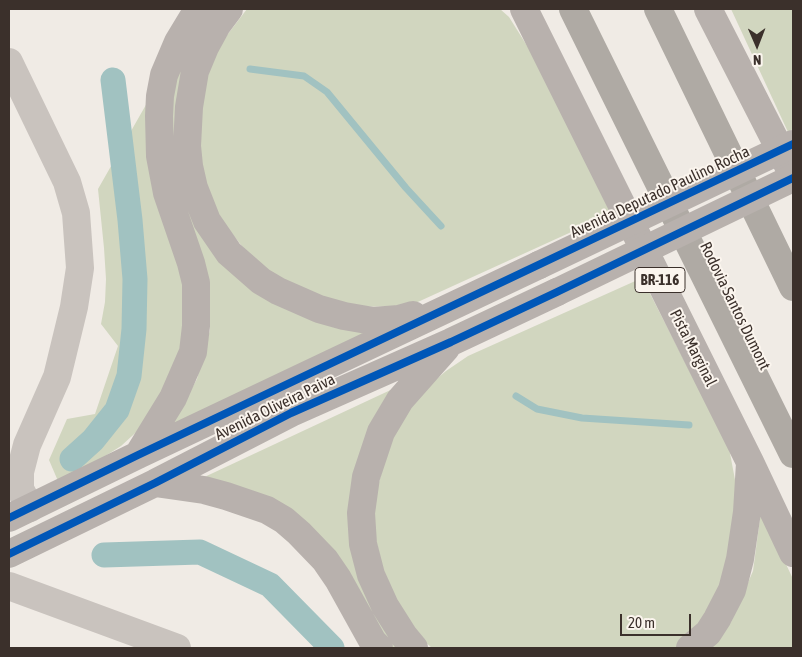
<!DOCTYPE html>
<style>
body{margin:0}
#map{position:relative;width:802px;height:657px;overflow:hidden;background:#f0ebe5;font-family:"Asap Condensed",sans-serif}
canvas{display:block}
.frame{position:absolute;inset:0;border:10px solid #3b302b;pointer-events:none}
.north{position:absolute;left:732px;top:20px;width:50px;height:50px;-webkit-text-stroke:4px #fbf5ee;paint-order:stroke;rotate:179deg;font-size:14px;font-weight:700;line-height:20px;text-align:center;color:#3b302b}
.north::after{content:'';display:block;margin:auto;width:18px;height:22px;background:#3b302b;clip-path:polygon(50% 0,100% 100%,50% 72%,0 100%)}
.scale{position:absolute;left:620px;top:614px;width:71px;height:22px;box-sizing:border-box;border:2px solid #3b302b;border-top:0;padding-left:6px;font-size:15px;line-height:18px;white-space:nowrap;color:#3b302b;-webkit-text-stroke:4px #fbf5ee;paint-order:stroke}
</style>
<div id="map">
<canvas width="802" height="657"></canvas>
<div class="frame"></div>
<div class="north">N</div>
<div class="scale">20 m</div>
</div>
<script>
const ctx = document.querySelector('canvas').getContext('2d');
ctx.lineJoin = 'round';
function fillPath(path, color) { ctx.fillStyle = color; ctx.fill(path, 'evenodd'); }
const toPath = rows => new Path2D(rows.map(r => 'M' + r).join(''));
function strokePath(path, color, width, dash) { ctx.strokeStyle = color; ctx.lineWidth = width; ctx.lineCap = dash ? 'butt' : 'round'; ctx.setLineDash(dash || []); ctx.stroke(path); }
function drawText(font, color, halo, rows, align = 'center') {
  ctx.font = font + ' "Asap Condensed",sans-serif'; ctx.lineWidth = 4; ctx.setLineDash([]); ctx.textBaseline = 'middle'; ctx.strokeStyle = halo; ctx.fillStyle = color; for (const [text, x, y, turn = 0] of rows) {
    ctx.save(); ctx.translate(x, y); ctx.rotate((+turn || 0) * Math.PI / 180); ctx.textAlign = isNaN(turn) ? turn : align; if (halo) ctx.strokeText(text, 0, 0); ctx.fillText(text, 0, 0); ctx.restore();
  }
}
const green = toPath([
 [209,9,220,9,194,46,199,231,370,331,168,428,175,418,197,379,210,330,208,284,170,153,174,82],
 [247,9,500,9,509,17,541,68,613,213,409,306,353,307,299,293,254,261,217,215,199,160,202,87,218,47],
 [731,9,793,9,793,129,788,132],
 [147,103,146,148,155,195,183,272,187,315,182,353,143,426,121,446,99,460,58,481,49,460,67,419,95,414,118,346,101,324,105,302,106,279,104,248,98,189],
 [642,278,729,448,739,501,721,595,679,648,432,648,422,639,402,613,378,557,374,526,375,497,391,438,406,413,426,388,446,371,468,356],
 [397,387,358,465,402,648,394,648,381,634,349,576,198,480],
 [761,511,793,579,793,648,710,648,731,622,753,571]
]);
const stream = toPath([
 [250,69,304,76,327,92,406,188,441,226],
 [516,396,537,409,582,418,689,425]
]);
const canal = toPath([
 [72,459,93,440,117,410,129,376,134,329,135,279,130,220,113,80],
 [104,555,200,552,270,585,332,648]
]);
const minor = toPath([
 [9,62,67,182,76,213,80,268,74,307,57,377,27,445,20,472,20,489,30,508],
 [9,586,177,648]
]);
const major = toPath([
 [229,9,217,25,205,47,195,71,189,107,187,146,189,166,194,188,207,221,229,253,261,281,278,291,319,309,344,316,373,321,399,319,413,315],
 [524,9,750,462,793,553],
 [708,9,793,175],
 [138,455,173,398,193,352,196,326,196,283,191,263,167,193,160,156,159,116,160,96,164,75,178,42,198,9],
 [155,483,204,490,226,496,267,510,284,520,299,533,325,560,338,579,373,642,379,648],
 [9,518,138,455,539,265],
 [9,554,155,483,291,413,451,342,557,292],
 [414,648,404,636,385,606,371,575,363,544,361,513,366,477,381,432,400,400,446,348],
 [690,648,708,633,717,619,732,590,740,559,747,512,750,463]
]);
const highway = toPath([
 [573,9,793,454],
 [658,9,793,287]
]);
const majorBridge = toPath([
 [539,265,793,144],
 [557,292,793,178]
]);
const cycleway = toPath([
 [9,518,138,455,793,144],
 [9,554,155,483,291,413,451,342,557,292,793,178]
]);
const shields = [
 [660,280,50]
];
const shieldNames = [
 ["BR-116",660,280]
];
const streetNames = [
 ["Avenida Deputado Paulino Rocha",660,192,-25],
 ["Rodovia Santos Dumont",735,306,64],
 ["Pista Marginal",693,348,63],
 ["Avenida Oliveira Paiva",275,407,-26]
];
fillPath(green, '#d1d6bf');
strokePath(stream, '#a1c2c1', 7);
strokePath(canal, '#a1c2c1', 25);
strokePath(minor, '#c9c3be', 28);
strokePath(major, '#b8b1ad', 28);
strokePath(highway, '#afaaa4', 28);
strokePath(majorBridge, '#b8b1ad', 28);
strokePath(cycleway, '#0057b8', 8);
for (const [x, y, w] of shields) { const box = new Path2D(); box.roundRect(x - w / 2, y - 12.5, w, 25, 4); ctx.fillStyle = '#fbf5ee'; ctx.fill(box); strokePath(box, '#3b302b', 1); }
drawText('bold 15px', '#3b302b', null, shieldNames);
drawText('16px', '#3b302b', '#fbf5ee', streetNames);
</script>
